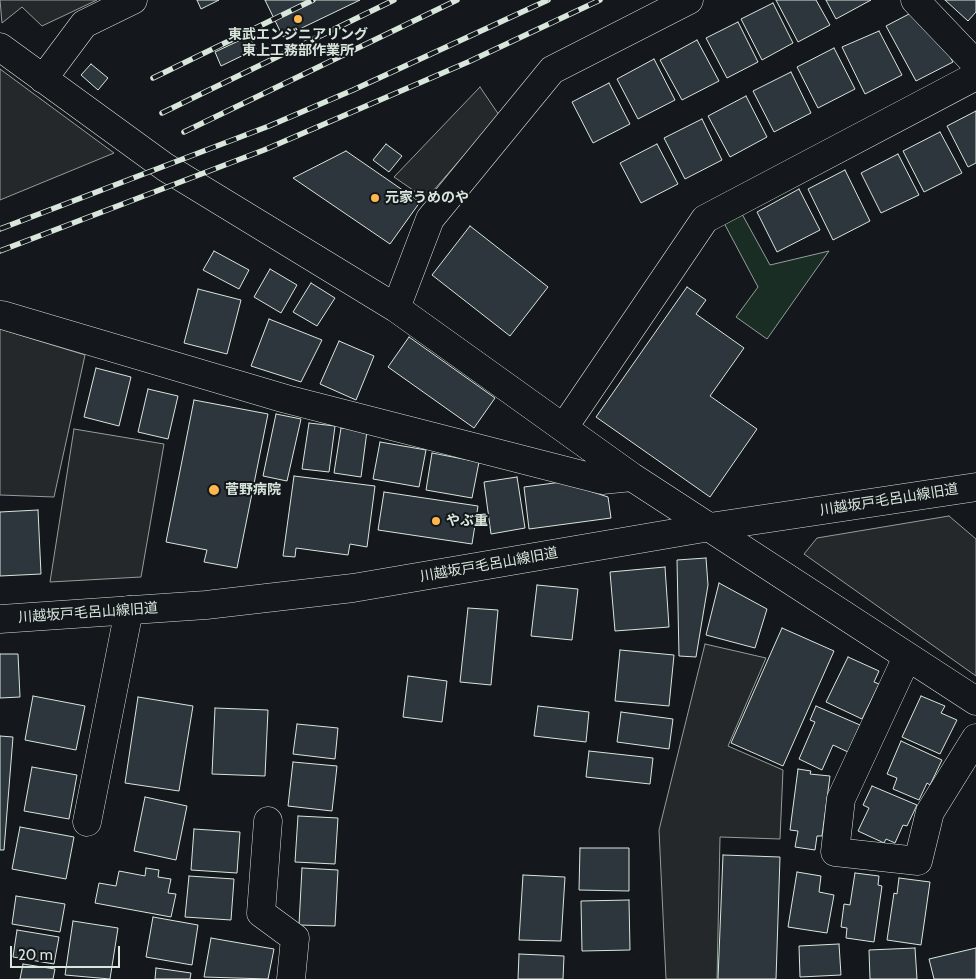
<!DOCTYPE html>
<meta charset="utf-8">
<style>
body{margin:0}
#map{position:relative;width:976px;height:979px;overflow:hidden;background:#14181c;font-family:Cabin,sans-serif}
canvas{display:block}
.scale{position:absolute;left:10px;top:946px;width:110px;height:22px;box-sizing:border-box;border:2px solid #d8e6dc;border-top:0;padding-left:6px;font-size:15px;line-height:18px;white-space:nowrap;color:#d8e6dc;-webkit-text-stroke:4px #14181c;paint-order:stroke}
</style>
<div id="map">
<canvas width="976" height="979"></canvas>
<div class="scale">20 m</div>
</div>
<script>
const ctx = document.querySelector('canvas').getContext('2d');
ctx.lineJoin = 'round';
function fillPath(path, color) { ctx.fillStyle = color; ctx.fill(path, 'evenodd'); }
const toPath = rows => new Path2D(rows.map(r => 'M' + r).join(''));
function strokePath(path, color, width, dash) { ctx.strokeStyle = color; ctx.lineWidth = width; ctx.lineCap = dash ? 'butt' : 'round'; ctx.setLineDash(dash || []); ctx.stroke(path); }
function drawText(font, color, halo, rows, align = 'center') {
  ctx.font = font + ' Cabin,"Noto Sans JP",sans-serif'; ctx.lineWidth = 4; ctx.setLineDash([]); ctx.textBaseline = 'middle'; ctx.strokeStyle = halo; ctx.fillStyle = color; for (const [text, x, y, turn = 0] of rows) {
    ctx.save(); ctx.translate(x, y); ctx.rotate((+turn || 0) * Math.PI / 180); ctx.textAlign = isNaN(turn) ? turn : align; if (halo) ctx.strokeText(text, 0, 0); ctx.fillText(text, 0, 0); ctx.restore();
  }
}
const green = toPath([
 [742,214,770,265,829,251,767,339,736,317,758,287,724,223,742,214]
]);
const parking = toPath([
 [0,0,97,0,42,26,22,7,2,23,0,0],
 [0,69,114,153,0,200,0,69],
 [480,87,499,115,426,199,394,177,480,87],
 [0,329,85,355,54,497,0,495,0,329],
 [74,429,164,444,141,577,50,582,74,429],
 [949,516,976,539,976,676,804,554,817,538,949,516],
 [705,644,766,658,728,746,783,770,780,839,720,837,717,979,666,979,659,830,705,644]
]);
const building = toPath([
 [197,0,219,0,201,9,197,0],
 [265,0,360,0,283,37,265,0],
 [776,0,816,0,830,25,798,42,776,0],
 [826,0,871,0,836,19,826,0],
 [945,0,976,0,976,12,968,21,945,0],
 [773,3,793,43,762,60,741,19,773,3],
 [909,14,931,24,953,62,916,81,886,26,909,14],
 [738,22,758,62,727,78,706,38,738,22],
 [879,31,902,75,865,94,842,47,879,31],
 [249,36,256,49,221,66,215,52,249,36],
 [697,40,719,81,682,100,660,60,697,40],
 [834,48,855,89,818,108,797,67,834,48],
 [654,59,675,100,638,119,617,79,654,59],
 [91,64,108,78,98,90,81,75,91,64],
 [791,72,811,113,774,132,753,91,791,72],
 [609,83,630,124,593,143,572,102,609,83],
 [746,96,767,137,730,157,708,116,746,96],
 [976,111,976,163,968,167,947,126,976,111],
 [702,119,722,160,685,179,664,138,702,119],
 [940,132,962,173,924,192,903,151,940,132],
 [386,144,402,156,389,172,373,160,386,144],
 [657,144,678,184,641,203,620,163,657,144],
 [346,151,420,202,390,244,293,178,346,151],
 [898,154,919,195,881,213,861,173,898,154],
 [845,170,870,221,833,240,808,189,845,170],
 [799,189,820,230,777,252,757,212,799,189],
 [470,226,548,287,510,336,432,275,470,226],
 [214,251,249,270,239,289,203,270,214,251],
 [270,269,297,285,281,313,254,297,270,269],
 [311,283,335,298,317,326,293,312,311,283],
 [687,287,706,300,696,314,744,348,710,396,757,429,710,497,596,417,687,287],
 [198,289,241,300,227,354,184,343,198,289],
 [269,319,322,340,301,382,251,366,269,319],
 [409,337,495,398,474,428,388,367,409,337],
 [339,341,374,356,356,400,320,384,339,341],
 [96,368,131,377,119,426,84,417,96,368],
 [148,389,178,396,168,439,138,432,148,389],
 [194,400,268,414,237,568,204,562,207,550,166,542,194,400],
 [276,414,301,419,287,481,263,476,276,414],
 [309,423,335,426,329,472,302,469,309,423],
 [341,428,367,431,361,477,334,473,341,428],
 [380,442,426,450,419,487,373,479,380,442],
 [432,453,479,462,472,498,426,490,432,453],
 [294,476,375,486,367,547,350,544,348,555,296,548,295,557,283,556,294,476],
 [517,477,525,528,491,534,484,482,517,477],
 [562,482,608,497,611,518,529,529,524,487,562,482],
 [384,492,478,506,472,544,378,530,384,492],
 [38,510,41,574,0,576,0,512,38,510],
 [706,558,708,585,696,657,679,656,677,560,706,558],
 [665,567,669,627,615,631,610,572,665,567],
 [719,583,767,609,755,648,706,635,719,583],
 [537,585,578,589,572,640,531,636,537,585],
 [468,608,498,610,491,685,460,682,468,608],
 [782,628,834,651,783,766,731,743,782,628],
 [620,650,674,655,669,706,615,701,620,650],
 [0,654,18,654,20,697,0,698,0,654],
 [848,657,879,671,874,682,879,684,862,719,826,702,848,657],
 [408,676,447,681,442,722,403,717,408,676],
 [33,696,85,706,76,750,25,740,33,696],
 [921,696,945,706,941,713,957,720,940,754,902,737,921,696],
 [138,697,193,706,179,791,125,783,138,697],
 [538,706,589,712,586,742,534,736,538,706],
 [816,706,860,725,848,752,833,745,822,770,799,759,815,722,810,720,816,706],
 [215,708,268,710,265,776,212,774,215,708],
 [621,712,673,719,669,749,617,742,621,712],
 [297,724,338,728,335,759,293,754,297,724],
 [0,736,13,737,4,850,0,850,0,736],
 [901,741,942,760,930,785,927,783,919,800,893,789,897,778,887,774,901,741],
 [589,751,653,758,650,784,586,777,589,751],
 [293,762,337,766,332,811,288,806,293,762],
 [32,767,77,775,69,819,24,811,32,767],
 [798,769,811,771,810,774,830,776,822,836,817,836,815,850,795,847,798,831,790,830,798,769],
 [872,786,917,805,907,826,903,825,895,843,886,839,884,843,858,831,869,808,863,805,872,786],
 [145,797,187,806,176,860,134,851,145,797],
 [298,816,338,818,335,864,295,862,298,816],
 [20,827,74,837,66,879,12,869,20,827],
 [194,829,240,832,237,873,191,870,194,829],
 [580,848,629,848,629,891,579,890,580,848],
 [723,855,780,857,776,979,718,979,723,855],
 [146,868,159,870,158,877,171,879,168,893,176,894,171,917,95,903,99,883,116,886,119,871,145,876,146,868],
 [302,868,338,870,335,926,299,925,302,868],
 [797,872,821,876,819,892,834,895,827,933,788,927,797,872],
 [855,873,879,876,878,885,882,886,874,942,846,938,847,928,841,927,844,904,850,905,855,873],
 [523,875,565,877,561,941,519,940,523,875],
 [189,876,234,879,231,920,185,917,189,876],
 [899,878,930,882,921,945,887,940,894,893,897,894,899,878],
 [16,896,65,904,60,932,12,924,16,896],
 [629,900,630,950,582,951,581,901,629,900],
 [153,917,198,925,192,965,146,957,153,917],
 [73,921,118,928,110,979,65,975,73,921],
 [17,930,59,937,54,964,13,957,17,930],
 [211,938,274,949,268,979,204,977,211,938],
 [839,944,841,975,800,977,799,946,839,944],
 [915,948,917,979,870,979,869,950,915,948],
 [976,948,976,979,934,979,929,959,976,948],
 [519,954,564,956,563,979,518,979,519,954],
 [23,964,55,969,53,979,20,979,23,964],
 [156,968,191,973,190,979,155,979,156,968]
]);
const minor = toPath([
 [915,0,976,64],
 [0,47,165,167,396,308,632,477,976,701],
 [43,79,84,24,133,0],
 [396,308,430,219,552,70,689,0],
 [2,315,286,399,602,480,632,477],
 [564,427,705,219,976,76],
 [907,657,841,799,835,852,918,861,930,812,976,738],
 [268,821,261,913,295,938,291,979],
 [87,822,129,610]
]);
const tertiary = toPath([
 [0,619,206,605,353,588,710,527,976,487]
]);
const rail = toPath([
 [153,78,313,0],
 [162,113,394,0],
 [184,132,457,0],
 [0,229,269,126,353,90,548,0],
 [0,251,264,150,468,62,600,0]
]);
const markers = [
 [298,19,5,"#ffb74d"],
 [375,198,5,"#ffb74d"],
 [214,490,6,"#ffb74d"],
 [436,521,5,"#ffb74d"]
];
const poiNames = [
 ["東武エンジニアリング",298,35,"center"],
 ["東上工務部作業所",298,51,"center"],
 ["元家うめのや",385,198],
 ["菅野病院",225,490],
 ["やぶ重",446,521]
];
const streetNames = [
 ["川越坂戸毛呂山線旧道",889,500,-9],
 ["川越坂戸毛呂山線旧道",489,565,-10],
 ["川越坂戸毛呂山線旧道",88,613,-4]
];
fillPath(green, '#1a2d24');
strokePath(green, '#939e99', 1);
fillPath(parking, '#24282b');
strokePath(parking, '#939e99', 1);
fillPath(building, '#2c363c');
strokePath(building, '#d8e6dc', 1);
strokePath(minor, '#d8e6dc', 29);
strokePath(tertiary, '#d8e6dc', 29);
strokePath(minor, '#14181c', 28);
strokePath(tertiary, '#14181c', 28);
strokePath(rail, '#d8e6dc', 5.5);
strokePath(rail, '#14181c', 4, [11]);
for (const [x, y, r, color] of markers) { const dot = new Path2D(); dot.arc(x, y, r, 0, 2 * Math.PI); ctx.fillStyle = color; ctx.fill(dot); strokePath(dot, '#14181c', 2); }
drawText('bold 14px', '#d8e6dc', '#14181c', poiNames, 'left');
drawText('14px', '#d8e6dc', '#14181c', streetNames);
</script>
